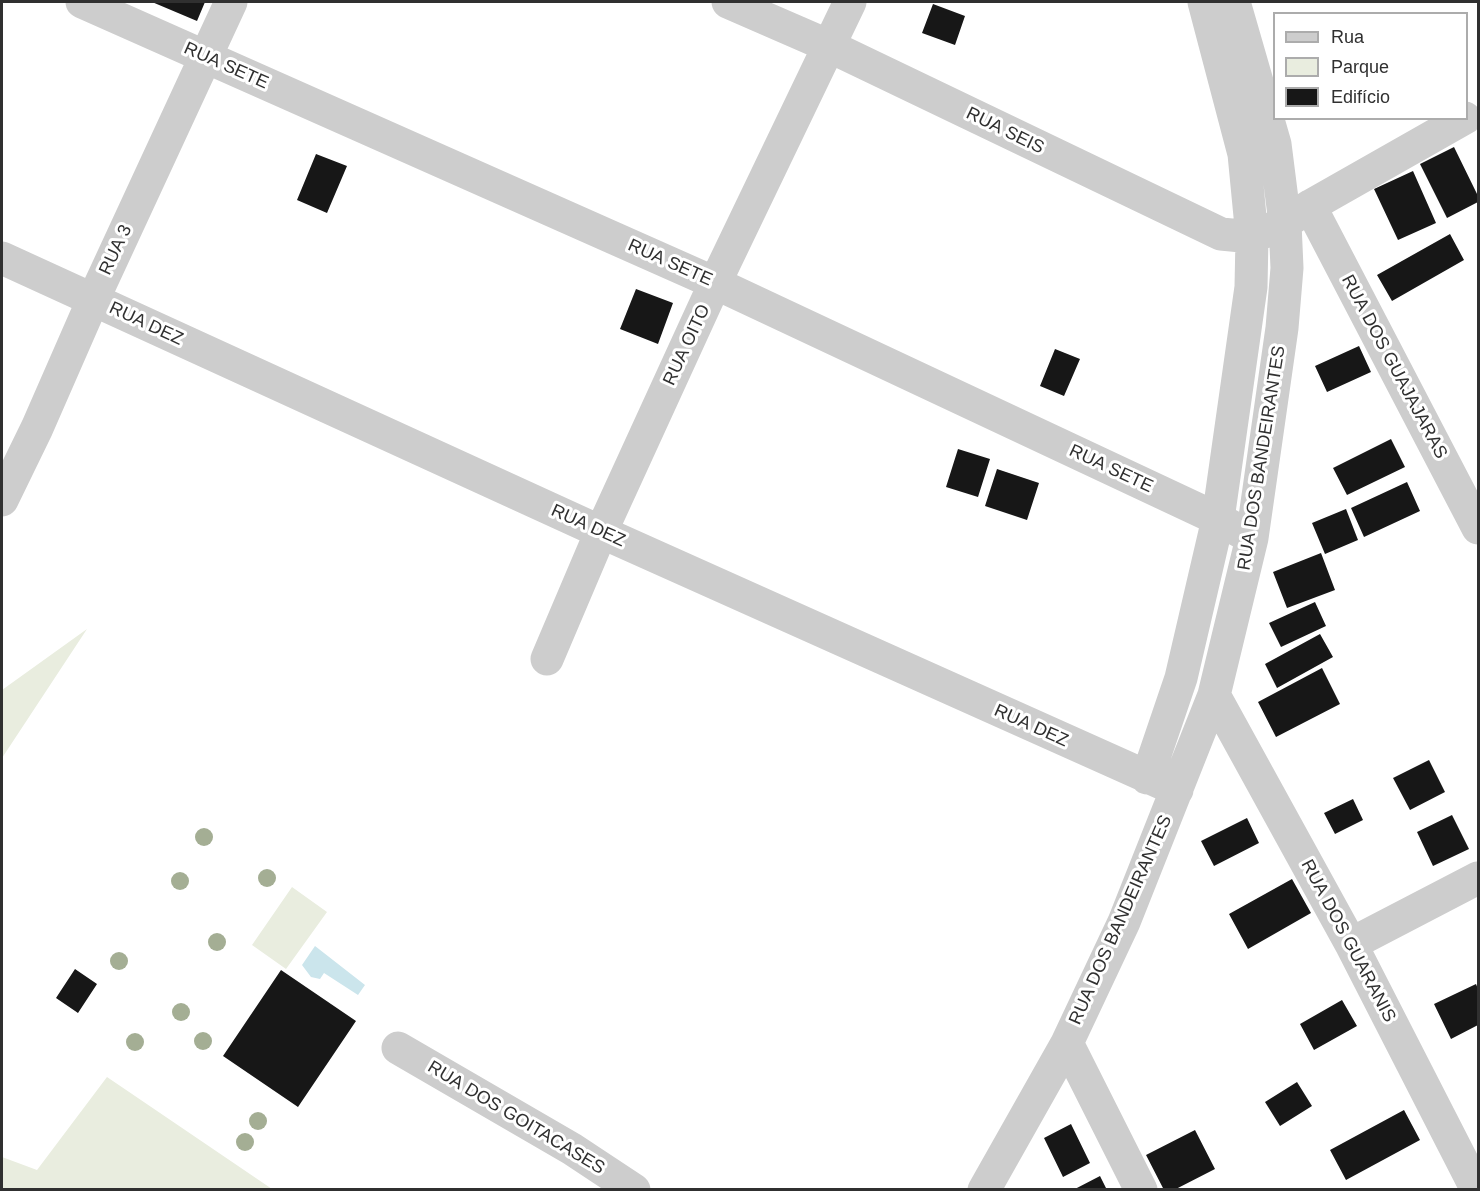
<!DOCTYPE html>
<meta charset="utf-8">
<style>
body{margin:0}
#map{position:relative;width:1480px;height:1191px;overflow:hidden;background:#fff;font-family:Helvetica,sans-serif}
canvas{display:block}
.frame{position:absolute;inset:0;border:3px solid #303030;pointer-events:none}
.legend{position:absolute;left:1273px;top:12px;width:195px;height:108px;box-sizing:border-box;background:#fff;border:2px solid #acacac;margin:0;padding:8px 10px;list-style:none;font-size:18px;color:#303030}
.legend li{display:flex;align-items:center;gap:12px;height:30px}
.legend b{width:30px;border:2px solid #acacac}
</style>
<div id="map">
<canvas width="1480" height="1191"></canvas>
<div class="frame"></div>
<ul class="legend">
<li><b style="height:8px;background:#cdcdcd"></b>Rua</li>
<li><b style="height:16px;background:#e9eddf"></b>Parque</li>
<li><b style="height:16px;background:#171717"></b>Edifício</li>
</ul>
</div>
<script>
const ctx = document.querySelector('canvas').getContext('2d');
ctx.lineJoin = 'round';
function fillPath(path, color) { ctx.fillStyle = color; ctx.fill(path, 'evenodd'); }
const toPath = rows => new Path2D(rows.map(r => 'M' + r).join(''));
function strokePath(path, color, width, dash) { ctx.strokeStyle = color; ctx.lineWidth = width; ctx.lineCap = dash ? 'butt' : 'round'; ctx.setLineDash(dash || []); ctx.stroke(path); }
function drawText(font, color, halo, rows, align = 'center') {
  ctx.font = font + ' Helvetica,sans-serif'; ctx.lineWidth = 6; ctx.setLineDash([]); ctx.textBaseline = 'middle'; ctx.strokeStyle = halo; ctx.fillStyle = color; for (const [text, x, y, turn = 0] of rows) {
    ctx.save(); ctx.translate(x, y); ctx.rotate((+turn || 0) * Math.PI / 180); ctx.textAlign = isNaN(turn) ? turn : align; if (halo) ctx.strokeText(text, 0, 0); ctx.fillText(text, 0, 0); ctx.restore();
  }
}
const green = toPath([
 [87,629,2,758,2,690],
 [292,887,327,912,286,969,252,945],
 [107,1077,272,1189,2,1189,2,1157,37,1170]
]);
const water = toPath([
 [315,946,365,985,358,995,324,973,320,979,311,977,302,965]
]);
const building = toPath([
 [152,2,205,2,197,21],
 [933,4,965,16,955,45,922,33],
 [1454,147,1478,196,1478,202,1447,218,1420,164],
 [316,154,347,166,327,213,297,200],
 [1413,171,1436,223,1398,240,1374,189],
 [1450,234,1464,260,1392,301,1377,275],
 [636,289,673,303,658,344,620,329],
 [1359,346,1371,372,1327,392,1315,366],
 [1055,349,1080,359,1064,396,1040,386],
 [1391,439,1405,467,1347,495,1333,468],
 [958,449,990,459,978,497,946,487],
 [997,469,1039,483,1027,520,985,506],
 [1407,482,1420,511,1364,537,1351,508],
 [1346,509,1358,540,1325,554,1312,523],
 [1321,553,1335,590,1287,608,1273,572],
 [1315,602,1326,626,1281,647,1269,623],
 [1320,634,1333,657,1277,688,1265,664],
 [1322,668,1340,704,1276,737,1258,702],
 [1429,760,1445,792,1410,810,1393,778],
 [1353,799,1363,820,1335,834,1324,813],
 [1452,815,1469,849,1433,866,1417,832],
 [1247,818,1259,843,1214,866,1201,841],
 [1292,879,1311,913,1248,949,1229,914],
 [75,969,97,984,78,1013,56,998],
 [281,970,356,1021,298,1107,223,1056],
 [1476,984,1478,989,1478,1025,1451,1039,1434,1004],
 [1342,1000,1357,1026,1314,1050,1300,1024],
 [1297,1082,1312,1106,1280,1126,1265,1102],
 [1404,1110,1420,1140,1346,1180,1330,1150],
 [1071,1124,1090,1163,1063,1177,1044,1138],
 [1195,1130,1215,1169,1174,1190,1164,1190,1146,1155],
 [1100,1176,1107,1190,1073,1190]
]);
const street = toPath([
 [82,2,715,283,1218,519,1252,538],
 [728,2,829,46,1221,234,1252,237,1285,223,1310,206,1465,118],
 [1310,206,1478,528],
 [2,258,601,532,1177,790],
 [2,500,37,428,93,300,231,2],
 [547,659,601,532,715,283,850,2],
 [1214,695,1351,944,1477,1190],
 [1147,778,1181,678,1218,519,1251,287,1252,237,1244,154,1204,2],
 [1351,944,1478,878],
 [1067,1043,1141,1190],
 [398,1048,572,1149,634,1190],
 [984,1190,1067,1043,1124,922,1214,695,1252,538,1282,328,1287,268,1285,223,1275,144,1234,2]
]);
const trees = [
 [204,837],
 [267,878],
 [180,881],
 [217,942],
 [119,961],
 [181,1012],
 [203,1041],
 [135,1042],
 [258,1121],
 [245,1142]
];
const streetNames = [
 ["RUA SETE",226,66,24],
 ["RUA SEIS",1005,131,26],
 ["RUA 3",116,250,-65],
 ["RUA SETE",670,263,24],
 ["RUA DEZ",146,324,25],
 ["RUA OITO",687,345,-65],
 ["RUA DOS GUAJAJARAS",1394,367,62],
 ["RUA DOS BANDEIRANTES",1262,458,-81],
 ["RUA SETE",1111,469,25],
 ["RUA DEZ",588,526,24],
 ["RUA DEZ",1031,726,24],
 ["RUA DOS BANDEIRANTES",1121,920,-66],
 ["RUA DOS GUARANIS",1348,941,62],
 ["RUA DOS GOITACASES",516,1118,31]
];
fillPath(green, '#e9eddf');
fillPath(water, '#cbe5ec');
fillPath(building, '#171717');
strokePath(street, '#cdcdcd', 33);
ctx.fillStyle = '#a4ae94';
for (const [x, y] of trees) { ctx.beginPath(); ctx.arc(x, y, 9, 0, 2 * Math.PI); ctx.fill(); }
drawText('18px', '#303030', '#fff', streetNames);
</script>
